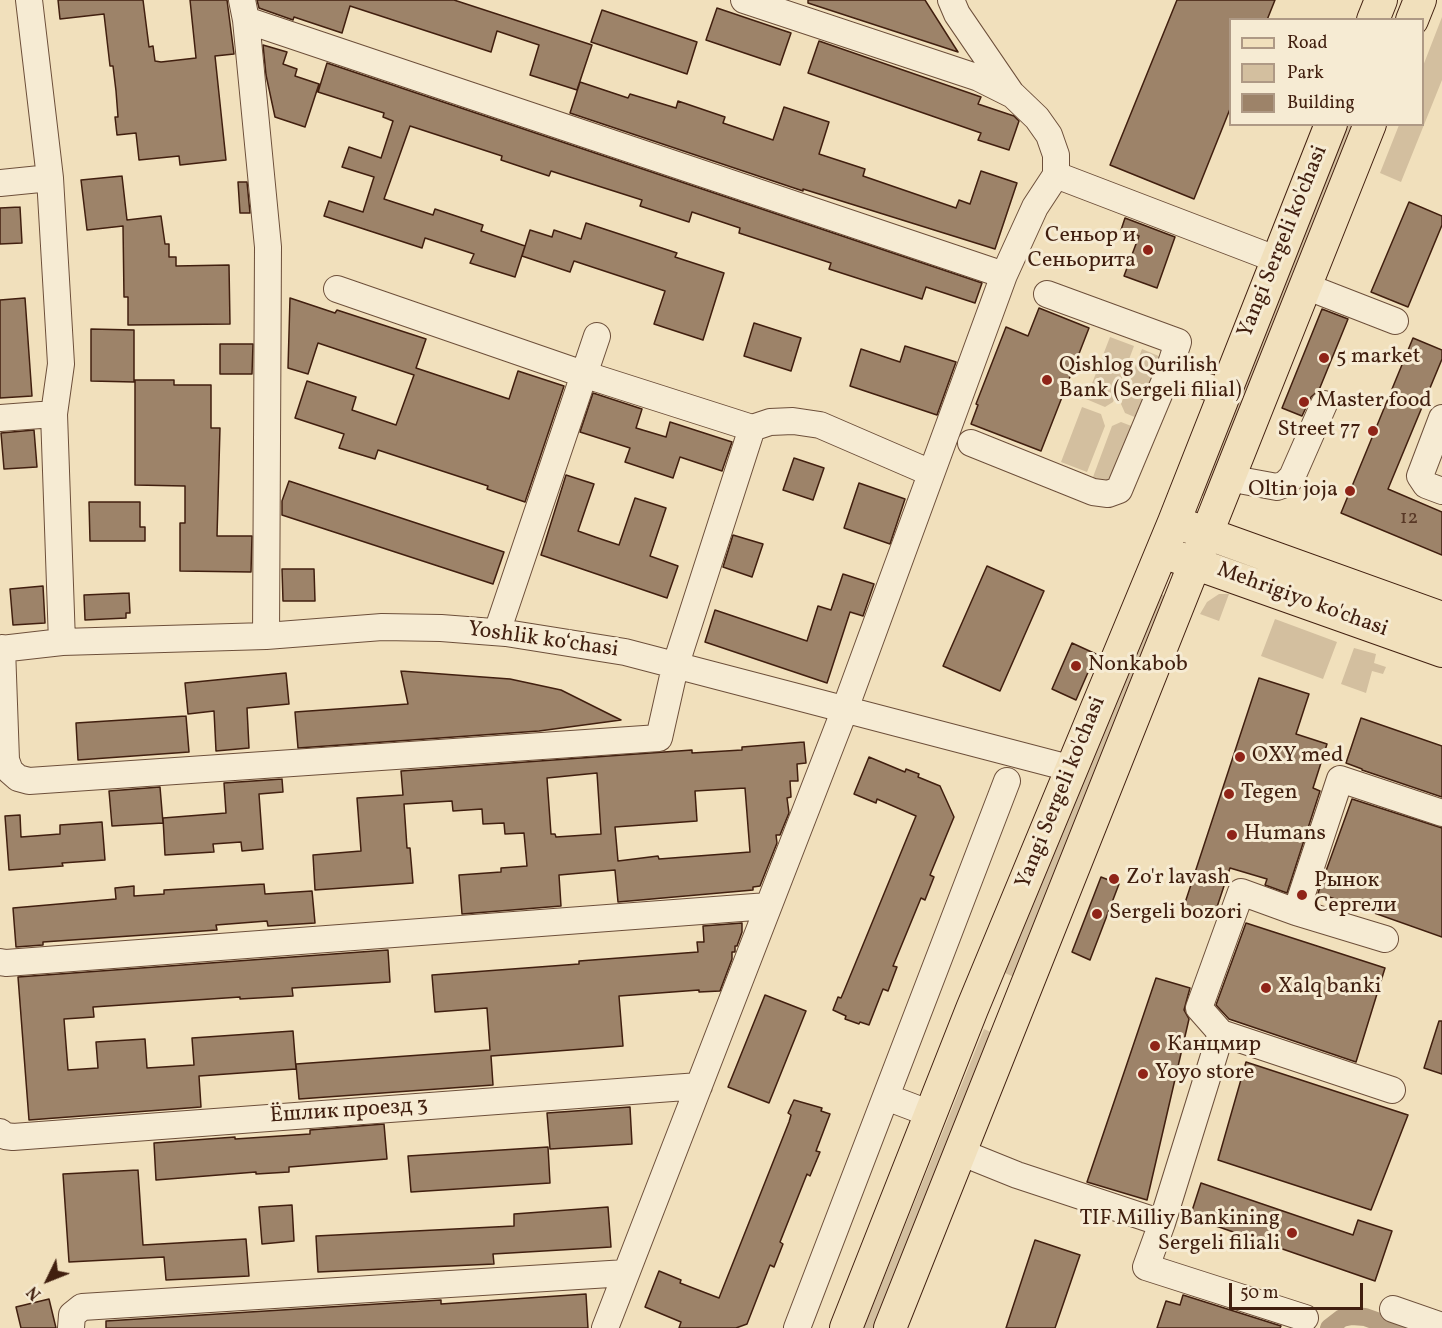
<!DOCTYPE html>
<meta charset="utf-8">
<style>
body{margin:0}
#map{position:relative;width:1442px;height:1328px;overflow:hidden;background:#f1e0bc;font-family:Vollkorn,serif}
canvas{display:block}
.legend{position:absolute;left:1229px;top:18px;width:195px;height:108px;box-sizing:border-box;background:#f6ebd3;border:2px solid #ae9985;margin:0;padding:8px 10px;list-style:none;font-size:18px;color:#411f0f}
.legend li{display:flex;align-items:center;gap:12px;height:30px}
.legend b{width:30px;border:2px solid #ae9985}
.north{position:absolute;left:18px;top:1250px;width:60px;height:60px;-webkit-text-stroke:4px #f6ebd3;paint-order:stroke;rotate:227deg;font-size:16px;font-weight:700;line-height:24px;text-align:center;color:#411f0f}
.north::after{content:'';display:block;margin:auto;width:21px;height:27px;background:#411f0f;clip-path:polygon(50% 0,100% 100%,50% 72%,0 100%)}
.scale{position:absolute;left:1229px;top:1283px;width:134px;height:27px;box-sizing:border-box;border:3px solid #411f0f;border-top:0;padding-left:8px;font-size:18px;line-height:21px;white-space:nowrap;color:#411f0f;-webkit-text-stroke:4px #f6ebd3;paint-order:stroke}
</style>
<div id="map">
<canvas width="1442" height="1328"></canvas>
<ul class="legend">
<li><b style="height:8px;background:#f1e0bc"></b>Road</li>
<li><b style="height:16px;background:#d3bf9f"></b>Park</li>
<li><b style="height:16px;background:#9d8369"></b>Building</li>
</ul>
<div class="north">N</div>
<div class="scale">50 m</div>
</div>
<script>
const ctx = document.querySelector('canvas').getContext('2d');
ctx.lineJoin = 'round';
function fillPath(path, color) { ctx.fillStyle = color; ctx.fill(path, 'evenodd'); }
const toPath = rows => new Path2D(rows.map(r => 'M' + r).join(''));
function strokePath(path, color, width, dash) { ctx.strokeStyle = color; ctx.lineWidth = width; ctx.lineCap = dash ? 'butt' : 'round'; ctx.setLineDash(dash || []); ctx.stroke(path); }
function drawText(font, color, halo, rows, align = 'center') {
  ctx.font = font + ' Vollkorn,serif'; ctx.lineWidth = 6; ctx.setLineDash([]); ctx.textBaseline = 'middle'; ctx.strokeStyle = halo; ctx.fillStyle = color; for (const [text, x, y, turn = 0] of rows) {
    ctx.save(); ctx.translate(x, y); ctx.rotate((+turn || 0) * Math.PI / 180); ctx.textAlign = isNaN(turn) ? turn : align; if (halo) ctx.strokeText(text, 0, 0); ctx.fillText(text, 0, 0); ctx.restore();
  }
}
const green = toPath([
 [1442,17,1442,80,1401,182,1380,173,1399,125,1422,124,1423,66],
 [1344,125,1355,125,1206,497,1196,493],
 [1110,337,1134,346,1113,402,1105,407,1086,399],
 [1142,349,1161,357,1137,418,1125,413,1121,404],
 [1082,407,1101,414,1105,426,1087,472,1061,462],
 [1121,422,1134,427,1113,480,1106,485,1088,478,1093,477,1112,426],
 [1157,592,1167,597,1016,978,1005,973],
 [1219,594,1229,594,1219,621,1200,614,1207,602],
 [1275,619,1337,642,1323,679,1261,656],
 [1354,648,1376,654,1374,663,1386,667,1383,674,1372,671,1366,693,1341,684],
 [984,1029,993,1033,875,1328,864,1328]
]);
const canal = toPath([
 [1329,1328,1342,1318,1352,1316,1365,1317,1396,1328]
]);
const building = toPath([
 [58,0,143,0,149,47,153,46,155,61,161,62,196,58,190,0,227,0,234,54,215,56,226,160,180,165,179,156,139,160,136,133,117,135,115,117,118,117,116,91,113,66,110,66,104,14,60,19,58,0],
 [257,0,454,0,592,45,577,90,530,75,539,45,497,31,491,52,350,6,342,33,294,17,293,20,259,8,257,0],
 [808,0,925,0,958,52,808,3,808,0],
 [1177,0,1275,0,1267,20,1230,20,1230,109,1194,199,1110,165,1177,0],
 [717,8,791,33,780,65,706,40,717,8],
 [602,10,697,42,687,74,591,42,602,10],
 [819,41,981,97,978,104,1014,116,1019,121,1009,150,978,140,981,133,808,73,819,41],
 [263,45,287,52,283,64,297,69,295,76,319,84,305,127,275,117,266,75,263,45],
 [327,63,982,283,975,303,926,287,922,299,829,269,831,263,739,233,740,228,692,212,689,222,640,206,642,200,551,171,549,176,501,160,502,156,410,126,384,199,433,215,435,209,483,225,481,231,525,246,515,277,470,263,474,254,425,238,422,248,324,216,329,201,363,212,374,177,342,167,349,147,381,158,393,121,383,117,384,113,318,92,327,63],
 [580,82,628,98,630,94,676,108,678,101,725,117,723,123,773,140,784,107,829,122,819,154,865,169,863,176,956,208,959,200,970,204,981,171,1017,183,995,249,803,189,803,191,570,113,580,82],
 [122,176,127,220,161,216,165,244,169,244,169,257,176,257,176,266,229,265,230,324,128,325,128,297,124,297,123,226,87,230,81,180,122,176],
 [238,182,247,182,250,213,240,213,238,182],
 [1409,202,1442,216,1442,225,1408,307,1371,292,1409,202],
 [20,207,22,243,0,244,0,208,20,207],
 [1125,218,1175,237,1157,288,1124,276,1139,236,1121,230,1125,218],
 [586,223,677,253,675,257,724,273,703,340,654,324,665,291,574,261,570,272,522,256,530,230,552,237,554,230,581,239,586,223],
 [25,298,32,396,0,398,0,300,25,298],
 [290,298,335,313,337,310,426,339,416,368,509,399,518,371,564,386,525,502,487,489,488,486,378,450,375,459,339,448,344,434,295,418,307,381,356,397,352,410,396,425,414,375,318,343,308,374,288,368,290,298],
 [1039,308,1089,328,1041,451,971,424,978,405,976,404,1006,327,1028,336,1039,308],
 [1322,309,1348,319,1319,390,1311,397,1302,416,1282,408,1322,309],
 [754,323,801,338,791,371,744,356,754,323],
 [91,329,134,330,134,382,91,381,91,329],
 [1413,338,1442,350,1442,359,1388,489,1442,512,1442,555,1341,513,1413,338],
 [220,344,253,344,252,374,220,374,220,344],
 [905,346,956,362,937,415,850,386,861,349,900,362,905,346],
 [135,380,174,380,174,385,211,385,211,428,220,428,217,536,252,536,251,572,180,571,180,523,185,523,185,486,135,485,135,380],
 [593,393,642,409,636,428,666,437,670,422,732,442,722,471,680,457,673,478,625,462,630,448,580,432,593,393],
 [34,430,37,467,4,469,1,433,34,430],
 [794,458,824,468,813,500,783,490,794,458],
 [566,475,594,484,578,531,595,537,619,545,635,498,666,508,650,556,678,566,667,598,541,555,566,475],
 [289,481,504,552,493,584,282,515,282,501,289,481],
 [859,483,905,499,890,544,844,528,859,483],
 [89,502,140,502,140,527,145,527,145,541,90,541,89,502],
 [733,535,763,544,752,577,723,567,733,535],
 [987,566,1044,591,1000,691,943,666,987,566],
 [282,569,314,569,315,601,283,601,282,569],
 [843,574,874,584,863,616,850,612,827,683,705,642,715,610,807,641,818,606,831,610,843,574],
 [43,586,45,623,13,625,10,589,43,586],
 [129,593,130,613,126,613,126,618,85,620,84,595,129,593],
 [1072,643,1096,654,1076,700,1052,689,1072,643],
 [401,671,510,679,561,690,621,720,539,731,298,748,295,712,408,704,401,671],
 [286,673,289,704,247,708,249,748,216,751,214,711,188,714,185,683,286,673],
 [1259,678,1309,694,1296,734,1327,744,1313,788,1320,791,1287,893,1265,885,1267,879,1230,868,1213,919,1183,909,1259,678],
 [186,716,189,752,78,760,76,723,186,716],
 [1361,718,1442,746,1442,797,1362,770,1362,769,1346,763,1361,718],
 [804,742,806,763,797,764,798,781,790,781,791,797,787,798,789,813,780,835,776,835,777,843,760,886,753,887,753,890,618,902,615,870,559,875,561,906,462,914,459,875,501,872,501,868,527,866,524,833,505,834,504,823,483,824,482,809,453,811,452,801,404,804,407,848,410,848,413,883,315,890,313,855,361,851,357,798,403,795,401,771,692,750,692,753,742,750,742,747,804,742],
 [597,773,601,834,556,837,555,834,551,834,547,778,597,773],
 [745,788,750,852,659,859,658,856,618,861,615,827,697,821,695,791,745,788],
 [869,757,905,772,906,769,919,774,918,777,940,786,954,817,930,875,934,877,925,900,921,898,893,966,897,967,888,991,883,989,869,1025,860,1022,859,1024,845,1019,846,1016,833,1010,838,997,841,998,844,991,916,816,877,799,876,803,854,794,869,757],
 [282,779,283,792,259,794,263,849,242,851,241,842,213,844,214,852,165,855,163,818,226,813,224,783,282,779],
 [160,787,163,823,112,826,109,791,160,787],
 [1352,799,1442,828,1442,937,1318,893,1352,799],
 [20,815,21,837,60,834,60,825,102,822,105,860,62,863,63,866,9,870,5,816,20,815],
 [1101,877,1119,884,1090,960,1072,952,1101,877],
 [264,884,265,894,312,891,315,923,268,926,267,921,216,925,217,930,43,942,43,945,16,947,13,908,116,899,115,888,134,886,134,896,164,894,164,890,264,884],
 [742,923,742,932,737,946,735,946,735,952,732,952,732,959,720,991,699,992,699,990,619,996,623,1046,491,1056,493,1085,299,1099,296,1064,490,1050,487,1008,435,1012,432,975,579,964,579,961,698,952,697,942,704,942,703,926,742,923],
 [1246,923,1385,968,1356,1062,1229,1019,1216,1005,1246,923],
 [388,950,390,982,292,988,293,996,240,999,240,997,93,1007,94,1017,64,1019,68,1070,98,1068,96,1042,145,1039,147,1068,194,1065,192,1038,293,1031,296,1069,199,1076,201,1107,29,1120,18,977,388,950],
 [1156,978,1190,988,1184,1010,1189,1019,1147,1200,1087,1182,1156,978],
 [765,995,806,1011,769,1103,728,1087,765,995],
 [1439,1021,1442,1021,1442,1074,1424,1068,1439,1021],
 [1246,1062,1408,1115,1371,1210,1218,1160,1246,1062],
 [794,1100,822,1108,821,1111,830,1114,816,1151,820,1152,810,1176,807,1174,780,1242,783,1244,774,1267,770,1265,747,1324,736,1328,679,1328,681,1322,645,1307,659,1271,681,1280,680,1283,719,1298,789,1122,791,1115,788,1113,794,1100],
 [630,1107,632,1144,550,1149,547,1113,630,1107],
 [384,1124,387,1159,289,1167,289,1172,256,1174,256,1172,156,1180,154,1143,235,1137,235,1139,310,1134,310,1130,384,1124],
 [548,1147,550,1183,411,1192,408,1156,548,1147],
 [138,1170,143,1245,246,1239,249,1276,166,1280,164,1257,69,1262,63,1174,138,1170],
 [1201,1183,1353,1235,1358,1220,1392,1231,1375,1281,1190,1217,1201,1183],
 [292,1205,294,1241,262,1244,259,1207,292,1205],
 [608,1207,611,1247,493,1254,494,1264,318,1272,316,1236,514,1226,514,1214,608,1207],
 [1035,1240,1080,1255,1055,1328,1006,1328,1035,1240],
 [586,1294,588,1328,106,1328,106,1321,441,1300,441,1304,586,1294],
 [1183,1295,1281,1326,1280,1328,1157,1328,1166,1301,1180,1305,1183,1295],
 [49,1299,56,1328,21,1328,16,1307,49,1299]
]);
const minor = toPath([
 [29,0,50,178,61,364,54,414,62,642],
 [242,0,246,20,268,247,266,636],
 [951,0,957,14,1011,93],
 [246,20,1004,275],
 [1056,175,1278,260],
 [0,183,50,178],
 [1305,286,1395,321],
 [337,289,583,374,752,428,770,422,793,421,820,425,931,473],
 [1047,294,1178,342,1168,373],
 [0,418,54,414],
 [1442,418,1420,476,1426,485,1442,491],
 [971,443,1093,492,1108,494,1119,490,1168,373,1225,393],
 [1228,478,1277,487,1285,484,1292,477,1324,404],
 [497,632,597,336],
 [2,648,6,760,10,771,18,778,29,781,659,738,675,667,752,428],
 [0,649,62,642,266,636,382,627,441,628,506,633,625,652,1073,769],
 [1296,912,1385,939],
 [0,962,6,963,768,906],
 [1221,1033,1162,1223,1146,1267,1305,1318],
 [1392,1090,1221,1033,1199,1008,1241,892,1296,912,1340,779,1442,813],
 [886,1097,931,1114],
 [0,1132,5,1136,13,1137,699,1086],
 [960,1152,1017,1175,1162,1223],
 [1393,1309,1442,1326],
 [71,1328,72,1315,82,1307,626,1273],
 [605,1328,845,709,1004,275,1035,207,1056,175,1056,155,1049,135,1037,118,1013,95,979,78,744,0],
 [797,1328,1007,781]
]);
const major = toPath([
 [1373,20,1381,0],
 [1412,20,1420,0],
 [1186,526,1442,618],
 [1174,556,1442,651],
 [846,1328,972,1009,1174,522,1331,124],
 [890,1328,1370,124]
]);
const markers = [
 [1148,250,6,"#8f2418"],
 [1324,358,6,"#8f2418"],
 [1047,380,6,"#8f2418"],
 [1304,402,6,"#8f2418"],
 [1373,431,6,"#8f2418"],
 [1350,491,6,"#8f2418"],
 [1076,666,6,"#8f2418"],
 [1240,757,6,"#8f2418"],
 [1229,794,6,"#8f2418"],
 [1232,835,6,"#8f2418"],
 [1114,879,6,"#8f2418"],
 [1302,895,6,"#8f2418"],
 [1097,914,6,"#8f2418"],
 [1266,988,6,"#8f2418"],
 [1155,1046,6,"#8f2418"],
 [1143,1074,6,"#8f2418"],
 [1292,1233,6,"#8f2418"]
];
const numberNames = [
 ["12",1409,519]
];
const poiNames = [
 ["Сеньор и",1136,237,"right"],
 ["Сеньорита",1136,262,"right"],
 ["5 market",1336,358],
 ["Qishlog Qurilish",1059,367],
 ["Bank (Sergeli filial)",1059,392],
 ["Master food",1316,402],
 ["Street 77",1361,431,"right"],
 ["Oltin joja",1338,491,"right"],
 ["Nonkabob",1088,666],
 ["OXY med",1252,757],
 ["Tegen",1241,794],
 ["Humans",1244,835],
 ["Zo'r lavash",1126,879],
 ["Рынок",1314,882],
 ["Сергели",1314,907],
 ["Sergeli bozori",1109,914],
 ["Xalq banki",1278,988],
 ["Канцмир",1167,1046],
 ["Yoyo store",1155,1074],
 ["TIF Milliy Bankining",1280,1220,"right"],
 ["Sergeli filiali",1280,1245,"right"]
];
const streetNames = [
 ["Yangi Sergeli ko'chasi",1284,242,-68],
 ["Mehrigiyo ko'chasi",1302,601,20],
 ["Yoshlik koʻchasi",543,641,8],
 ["Yangi Sergeli ko'chasi",1062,793,-68],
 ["Ёшлик проезд 3",349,1112,-4]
];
fillPath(green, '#d3bf9f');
strokePath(canal, '#b59e81', 18);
fillPath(building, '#9d8369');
strokePath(building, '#411f0f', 1.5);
strokePath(minor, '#6d4f3a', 28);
strokePath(major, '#411f0f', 34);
strokePath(minor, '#f6ebd3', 26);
strokePath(major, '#f1e0bc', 32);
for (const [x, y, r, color] of markers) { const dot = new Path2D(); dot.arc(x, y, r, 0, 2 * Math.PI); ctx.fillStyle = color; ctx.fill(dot); strokePath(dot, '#f6ebd3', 2); }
drawText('20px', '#583826', null, numberNames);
drawText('22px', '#411f0f', '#f6ebd3', poiNames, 'left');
drawText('22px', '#411f0f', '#f6ebd3', streetNames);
</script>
